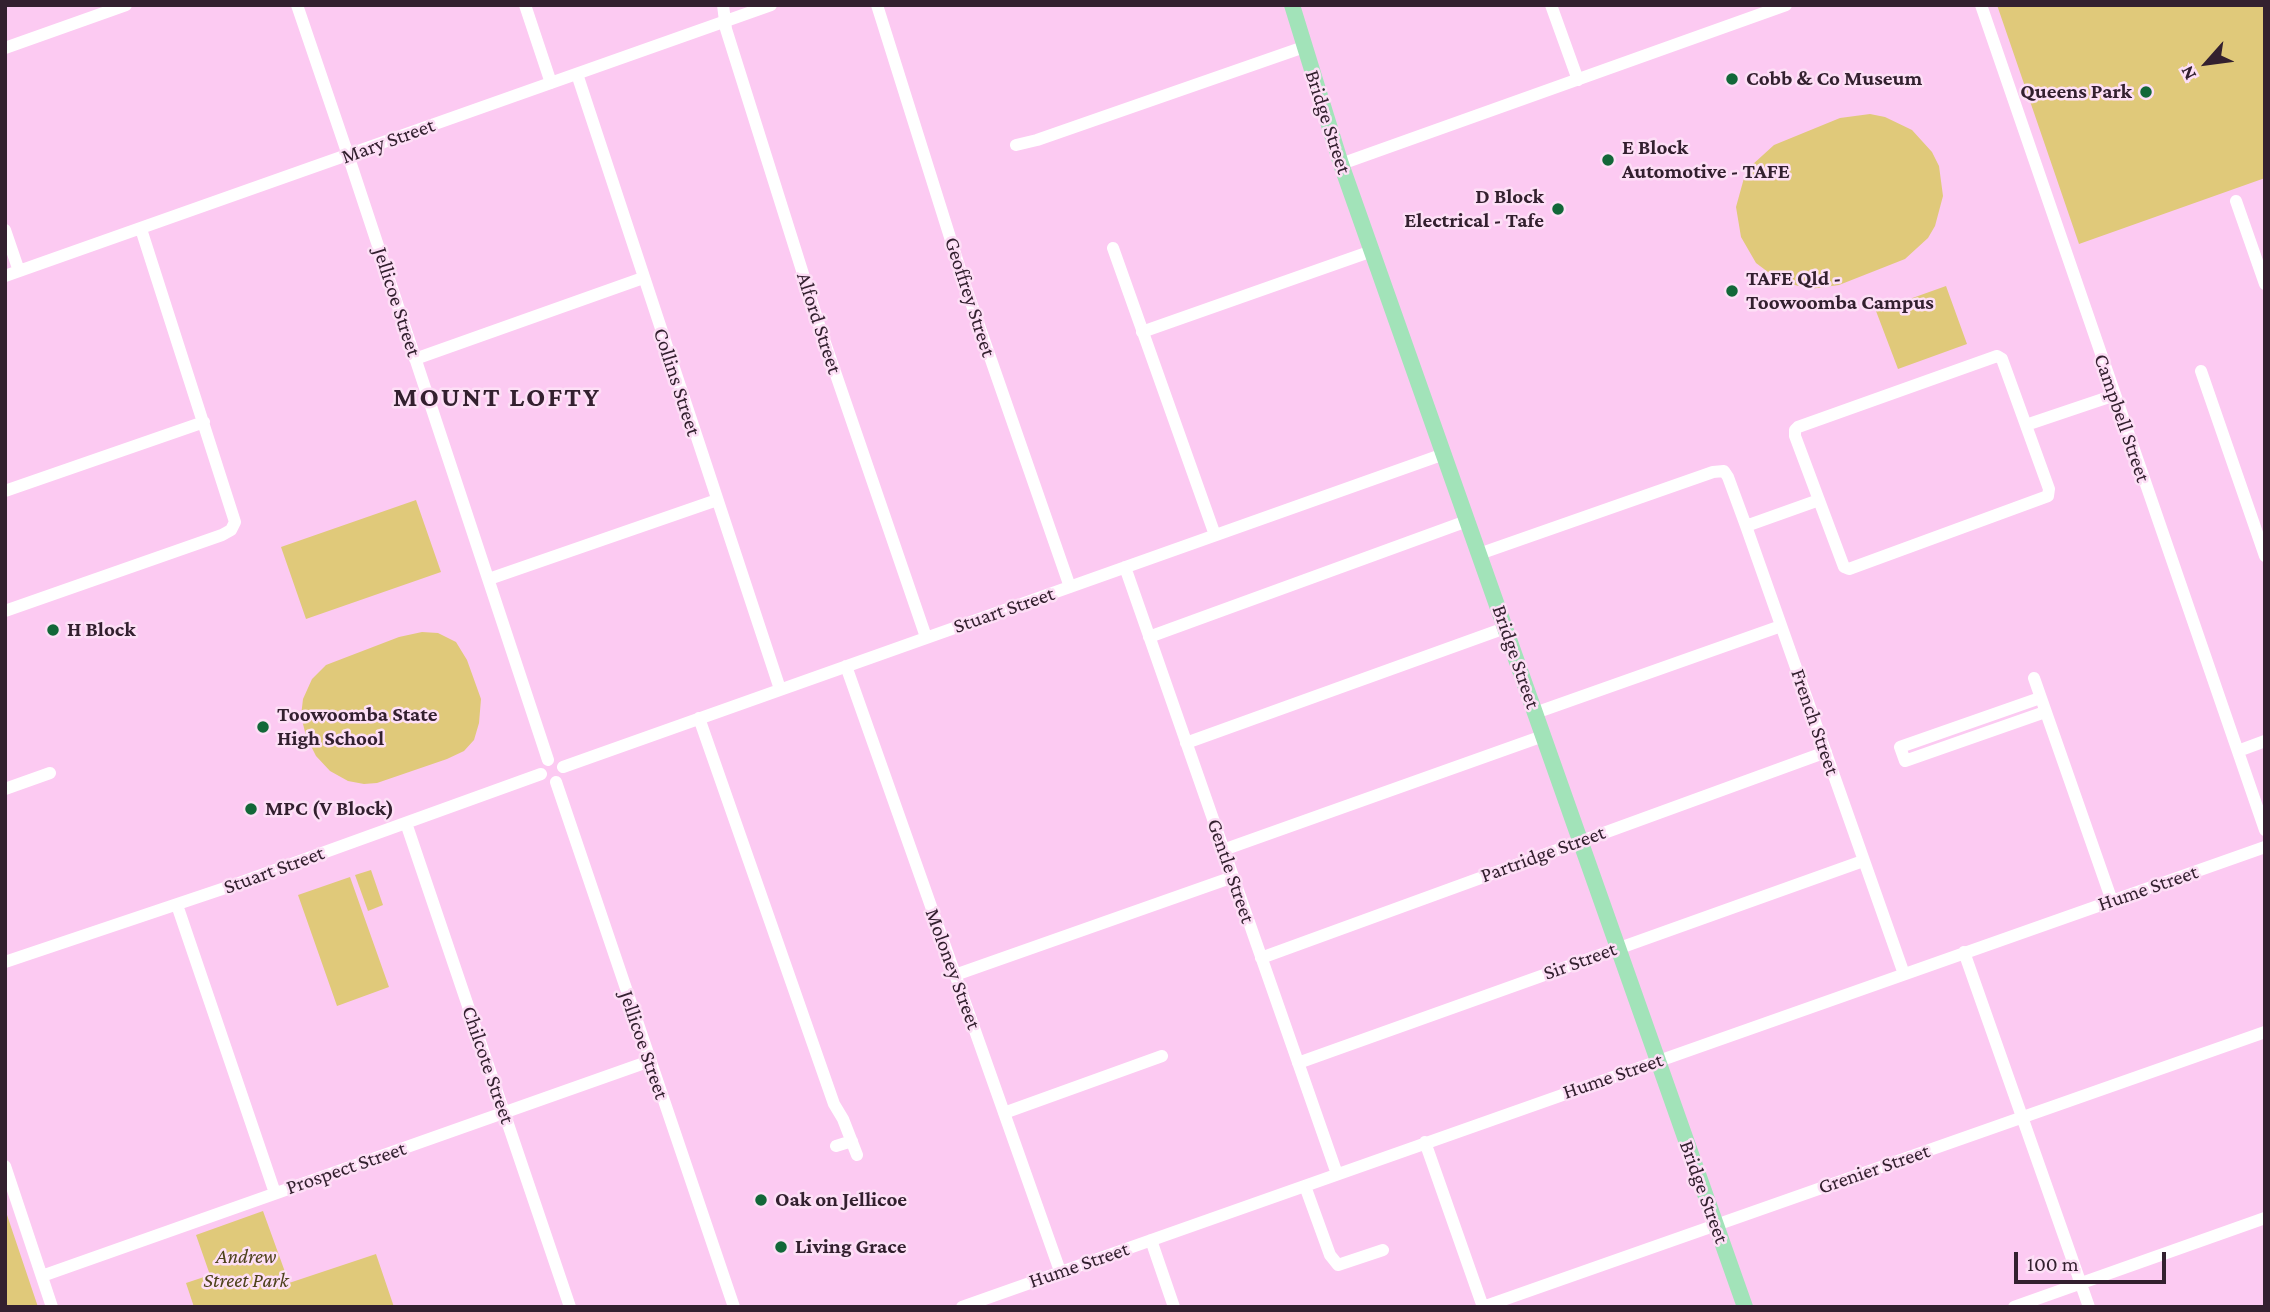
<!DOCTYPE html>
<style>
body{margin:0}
#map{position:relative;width:2270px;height:1312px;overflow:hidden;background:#fccaf2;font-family:"Crimson Pro",serif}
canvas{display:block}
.frame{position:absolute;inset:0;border:7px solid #33202f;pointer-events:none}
.north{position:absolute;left:2172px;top:28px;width:70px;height:70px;-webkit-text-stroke:5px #fddff6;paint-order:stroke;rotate:242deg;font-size:19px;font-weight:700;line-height:28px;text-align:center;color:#33202f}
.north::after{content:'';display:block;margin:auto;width:24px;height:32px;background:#33202f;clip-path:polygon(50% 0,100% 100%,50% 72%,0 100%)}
.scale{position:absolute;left:2014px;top:1252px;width:152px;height:32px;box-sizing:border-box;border:4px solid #33202f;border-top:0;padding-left:9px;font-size:21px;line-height:24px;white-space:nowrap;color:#33202f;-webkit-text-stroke:5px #fddff6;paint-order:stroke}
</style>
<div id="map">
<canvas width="2270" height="1312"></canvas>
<div class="frame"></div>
<div class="north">N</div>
<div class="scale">100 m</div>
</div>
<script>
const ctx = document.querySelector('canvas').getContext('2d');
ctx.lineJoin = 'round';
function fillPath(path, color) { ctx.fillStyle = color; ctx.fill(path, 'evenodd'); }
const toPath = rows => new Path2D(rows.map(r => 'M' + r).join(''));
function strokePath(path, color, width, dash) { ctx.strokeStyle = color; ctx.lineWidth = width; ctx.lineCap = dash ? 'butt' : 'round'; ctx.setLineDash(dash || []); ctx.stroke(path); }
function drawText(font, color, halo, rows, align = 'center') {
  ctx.font = font + ' "Crimson Pro",serif'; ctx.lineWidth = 5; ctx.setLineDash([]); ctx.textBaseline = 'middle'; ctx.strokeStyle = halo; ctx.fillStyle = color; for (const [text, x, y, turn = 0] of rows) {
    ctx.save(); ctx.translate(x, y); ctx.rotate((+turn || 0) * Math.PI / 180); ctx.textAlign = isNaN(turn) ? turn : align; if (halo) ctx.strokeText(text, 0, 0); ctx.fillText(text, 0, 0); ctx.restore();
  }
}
const green = toPath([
 [1997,5,2265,5,2265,178,2079,244],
 [1870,114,1885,117,1912,130,1932,152,1939,166,1943,196,1935,226,1928,238,1905,259,1839,285,1810,289,1780,281,1756,263,1741,237,1736,207,1744,178,1752,165,1774,145,1840,118],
 [1946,286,1967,344,1898,369,1876,311],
 [416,500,441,572,306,619,281,547],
 [422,632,438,633,456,642,467,660,481,699,479,723,474,740,464,751,447,759,377,783,364,784,348,781,330,771,316,756,306,736,301,716,303,699,312,679,326,665,399,637],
 [371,870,383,905,368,911,355,875],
 [350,877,389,987,337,1006,298,895],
 [5,1209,38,1307,5,1307],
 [263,1211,289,1283,376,1254,394,1307,194,1307,186,1283,210,1275,196,1235]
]);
const minor = toPath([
 [297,5,348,155,548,760],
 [525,5,551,83],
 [723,5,726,29,821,331,926,637],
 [877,5,965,285,1070,587],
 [1551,5,1578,80],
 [1981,5,2265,830],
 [5,48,126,5],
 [577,74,780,689],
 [1016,145,1037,140,1304,47],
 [1341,164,1786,5],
 [2236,201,2265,284],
 [5,230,19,271],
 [1113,248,1215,535],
 [5,276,771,5],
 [1142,332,1372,251],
 [1997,356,2002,359,2049,489,2048,496,1849,569,1844,567,1795,436,1795,430,1798,427,1997,356],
 [415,359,643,278],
 [2201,371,2265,556],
 [2026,425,2115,395],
 [5,491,204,422],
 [1746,526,1819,500],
 [1479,554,1713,472,1724,471,1728,477,1746,526,1904,974],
 [1125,567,1337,1174],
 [489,579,717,500],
 [5,611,222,535,231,530,235,522,141,229],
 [1149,637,1467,521],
 [846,666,1060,1271],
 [2034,678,2112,901],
 [2040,698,1900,747,1905,761,2045,712],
 [1535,713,1781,626],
 [699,718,834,1104,843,1119,857,1155],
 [1186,743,1505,628],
 [2238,751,2265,741],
 [563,767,1444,454],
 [556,782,734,1307],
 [5,789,50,773],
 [406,823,570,1307],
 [1223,850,1543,736],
 [177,905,275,1193],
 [1964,952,2089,1307],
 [1261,958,1826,752],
 [5,962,231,886,541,774],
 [955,975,1233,877],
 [1298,1063,1863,861],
 [1004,1113,1162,1056],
 [1425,1142,1483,1307,2265,1032],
 [836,1146,852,1141],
 [5,1166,52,1307],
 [1305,1186,1330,1255,1338,1265,1383,1250],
 [1151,1240,1174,1307],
 [42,1276,650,1061],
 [962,1307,2265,847],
 [2014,1307,2265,1218]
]);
const major = toPath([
 [1292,5,1341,164,1745,1307]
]);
const markers = [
 [1732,79,7,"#126738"],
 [2146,92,7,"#126738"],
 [1608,160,7,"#126738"],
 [1558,209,7,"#126738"],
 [1732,291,7,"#126738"],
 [53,630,7,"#126738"],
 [263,727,7,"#126738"],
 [251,809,7,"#126738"],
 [761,1200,7,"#126738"],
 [781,1247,7,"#126738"]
];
const poiNames = [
 ["Cobb & Co Museum",1746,79],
 ["Queens Park",2132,92,"right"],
 ["E Block",1622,148],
 ["Automotive - TAFE",1622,172],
 ["D Block",1544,197,"right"],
 ["Electrical - Tafe",1544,221,"right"],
 ["TAFE Qld -",1746,279],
 ["Toowoomba Campus",1746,303],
 ["H Block",67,630],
 ["Toowoomba State",277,715],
 ["High School",277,739],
 ["MPC (V Block)",265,809],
 ["Oak on Jellicoe",775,1200],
 ["Living Grace",795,1247]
];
const streetNames = [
 ["Bridge Street",1328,122,72],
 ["Mary Street",388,141,-20],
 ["Geoffrey Street",970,297,72],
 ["Jellicoe Street",397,302,72],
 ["Alford Street",819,323,72],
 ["Collins Street",677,382,72],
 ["Campbell Street",2122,418,71],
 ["Stuart Street",1004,610,-19],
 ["Bridge Street",1516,657,71],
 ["French Street",1815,722,71],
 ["Partridge Street",1543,854,-20],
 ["Stuart Street",274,870,-20],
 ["Gentle Street",1231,871,71],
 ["Hume Street",2148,888,-19],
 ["Sir Street",1580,961,-20],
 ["Moloney Street",953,969,70],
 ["Jellicoe Street",644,1045,71],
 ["Chilcote Street",488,1065,71],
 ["Hume Street",1613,1076,-19],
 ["Prospect Street",346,1168,-19],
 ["Grenier Street",1874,1169,-19],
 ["Bridge Street",1704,1192,70],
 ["Hume Street",1079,1265,-19]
];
const parkNames = [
 ["Andrew",246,1257],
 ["Street Park",246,1281]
];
const districtNames = [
 ["MOUNT LOFTY",497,397]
];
fillPath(green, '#e0c97a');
strokePath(minor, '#fff', 12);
strokePath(major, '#a2e3b9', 16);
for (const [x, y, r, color] of markers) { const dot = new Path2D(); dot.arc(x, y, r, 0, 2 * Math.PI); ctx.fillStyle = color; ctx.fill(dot); strokePath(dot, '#fddff6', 2.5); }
drawText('bold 21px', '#33202f', '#fddff6', poiNames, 'left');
drawText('21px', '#33202f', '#fddff6', streetNames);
drawText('italic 21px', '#4e421b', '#fddff6', parkNames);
ctx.letterSpacing = '2px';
drawText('bold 28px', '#33202f', '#fddff6', districtNames);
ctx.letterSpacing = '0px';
</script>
